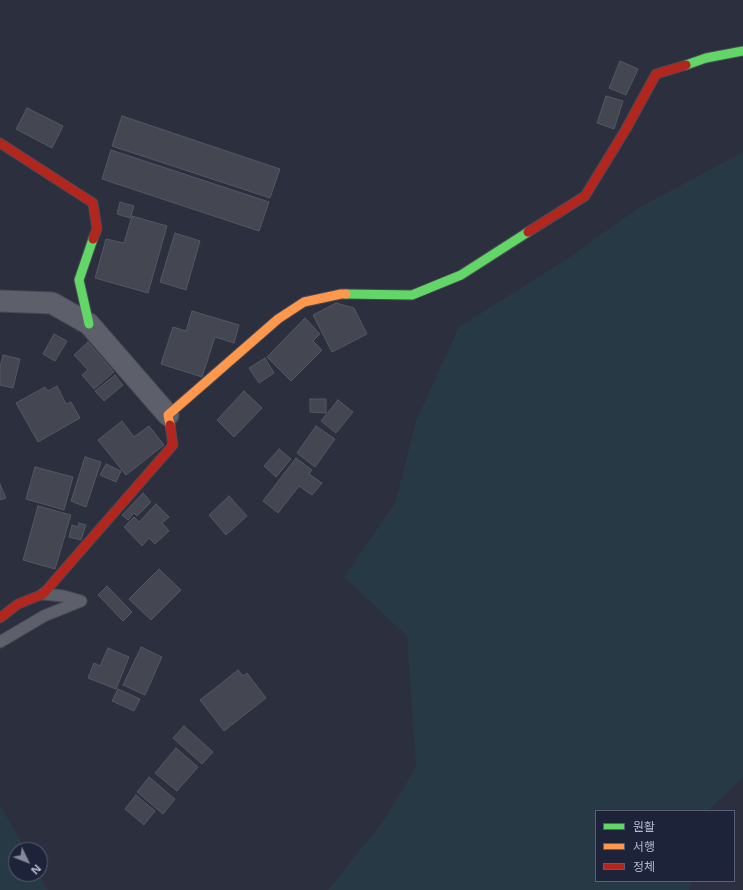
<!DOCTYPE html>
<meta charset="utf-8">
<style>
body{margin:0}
#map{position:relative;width:743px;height:890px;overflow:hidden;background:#2c2f3d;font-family:"Open Sans","Noto Sans KR",sans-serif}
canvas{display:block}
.legend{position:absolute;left:595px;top:810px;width:140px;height:72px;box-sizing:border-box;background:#1d2339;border:1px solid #5a5f75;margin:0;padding:5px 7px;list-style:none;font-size:12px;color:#b6bace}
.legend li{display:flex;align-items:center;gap:8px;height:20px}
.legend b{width:20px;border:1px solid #5a5f75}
.north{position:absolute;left:8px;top:842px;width:40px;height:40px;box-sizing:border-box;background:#1d2339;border:1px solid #5a5f75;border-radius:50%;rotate:133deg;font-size:11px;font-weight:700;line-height:16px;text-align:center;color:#b6bace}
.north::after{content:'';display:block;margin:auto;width:14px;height:18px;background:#86899b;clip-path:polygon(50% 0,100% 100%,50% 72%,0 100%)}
</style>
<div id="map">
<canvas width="743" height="890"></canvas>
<ul class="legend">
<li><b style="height:5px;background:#63d668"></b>원활</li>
<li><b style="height:5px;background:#ff974d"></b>서행</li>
<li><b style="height:5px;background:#b3261e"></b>정체</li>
</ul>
<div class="north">N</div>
</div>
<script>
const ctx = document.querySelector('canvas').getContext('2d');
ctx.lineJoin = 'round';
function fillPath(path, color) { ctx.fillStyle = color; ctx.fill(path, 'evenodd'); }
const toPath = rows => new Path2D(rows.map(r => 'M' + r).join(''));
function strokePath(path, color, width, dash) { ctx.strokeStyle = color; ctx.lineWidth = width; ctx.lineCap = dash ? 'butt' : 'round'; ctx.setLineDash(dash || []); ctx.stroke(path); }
const green = toPath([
 [743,152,743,778,708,811,596,811,596,881,691,881,689,890,328,890,384,820,416,767,407,636,344,577,395,503,416,421,459,327,568,258,638,208],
 [0,805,26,850,16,850,16,874,39,874,48,890,0,890]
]);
const building = toPath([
 [620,61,638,69,626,95,609,88,620,61],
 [606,96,623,101,614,129,597,123,606,96],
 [27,108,63,126,52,148,16,129,27,108],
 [122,116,280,169,270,198,112,146,122,116],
 [111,150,269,202,259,231,102,179,111,150],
 [120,202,134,206,130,218,117,214,120,202],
 [132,216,167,226,148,293,95,278,106,239,124,243,132,216],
 [175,233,200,241,186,290,160,282,175,233],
 [336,303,354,308,367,334,332,352,313,315,336,303],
 [192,311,239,325,234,343,215,337,202,377,161,364,173,327,186,331,192,311],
 [305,318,320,334,313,341,322,350,291,381,267,357,305,318],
 [54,334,67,341,55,361,43,354,54,334],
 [88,342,114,372,94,389,82,375,88,370,74,355,88,342],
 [3,355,20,359,13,388,0,385,0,367,3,355],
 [265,358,274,373,259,383,249,368,265,358],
 [115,375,123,385,104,401,95,391,115,375],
 [57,386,66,404,71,402,80,418,38,442,16,403,45,387,48,391,57,386],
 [244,391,262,408,234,437,217,420,244,391],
 [310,399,326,399,326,413,310,412,310,399],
 [338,400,353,412,336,433,321,421,338,400],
 [122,421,134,437,149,426,164,445,126,475,98,440,122,421],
 [316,426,335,439,315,467,297,453,316,426],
 [279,449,291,459,276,477,264,466,279,449],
 [85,457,101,462,86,507,71,501,85,457],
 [296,458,312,470,309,474,322,483,312,495,299,486,278,513,263,501,296,458],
 [106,464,121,471,116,482,100,475,106,464],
 [35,467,73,477,64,510,26,499,35,467],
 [0,484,6,498,0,500,0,484],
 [143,493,151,502,137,516,134,513,128,520,122,515,143,493],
 [229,496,247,516,226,535,209,515,229,496],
 [156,504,169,517,162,523,169,531,155,544,149,538,142,546,124,527,134,517,139,522,156,504],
 [38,506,71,515,55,569,23,560,38,506],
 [79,523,86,525,81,540,69,537,72,525,78,527,79,523],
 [159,569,181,590,151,620,129,599,159,569],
 [107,586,132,612,123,621,98,595,107,586],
 [141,647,162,657,145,695,123,685,141,647],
 [108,648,129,657,116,689,88,678,94,663,100,666,108,648],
 [238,670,243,676,247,673,266,698,224,731,200,700,238,670],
 [118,689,140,699,134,711,112,701,118,689],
 [184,726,213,752,202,764,173,738,184,726],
 [176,748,198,767,177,791,155,773,176,748],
 [149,777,175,799,163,814,137,792,149,777],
 [136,795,155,811,144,825,125,809,136,795]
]);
const lane = toPath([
 [0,642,44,616,81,601,63,596,43,594]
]);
const street = toPath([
 [0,301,52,303,89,324,168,415]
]);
const fast = toPath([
 [686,65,706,58,743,51],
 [346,294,412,295,461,275,528,232],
 [89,324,79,280,93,239]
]);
const slow = toPath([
 [170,425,168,415,278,319,304,302,341,294,346,294]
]);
const jam = toPath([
 [0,143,93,203,97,229,93,239],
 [528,232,585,196,626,129,656,74,686,65],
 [0,618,18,604,43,594,173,445,170,425]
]);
fillPath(green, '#273944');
fillPath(building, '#444752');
strokePath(building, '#545764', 1);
strokePath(lane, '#484b56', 13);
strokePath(street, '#484b56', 23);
strokePath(fast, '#484b56', 11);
strokePath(slow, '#484b56', 11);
strokePath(jam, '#484b56', 11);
strokePath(lane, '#5d5f6a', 11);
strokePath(street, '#5d5f6a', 21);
strokePath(fast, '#63d668', 9);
strokePath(slow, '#ff974d', 9);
strokePath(jam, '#b3261e', 9);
</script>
